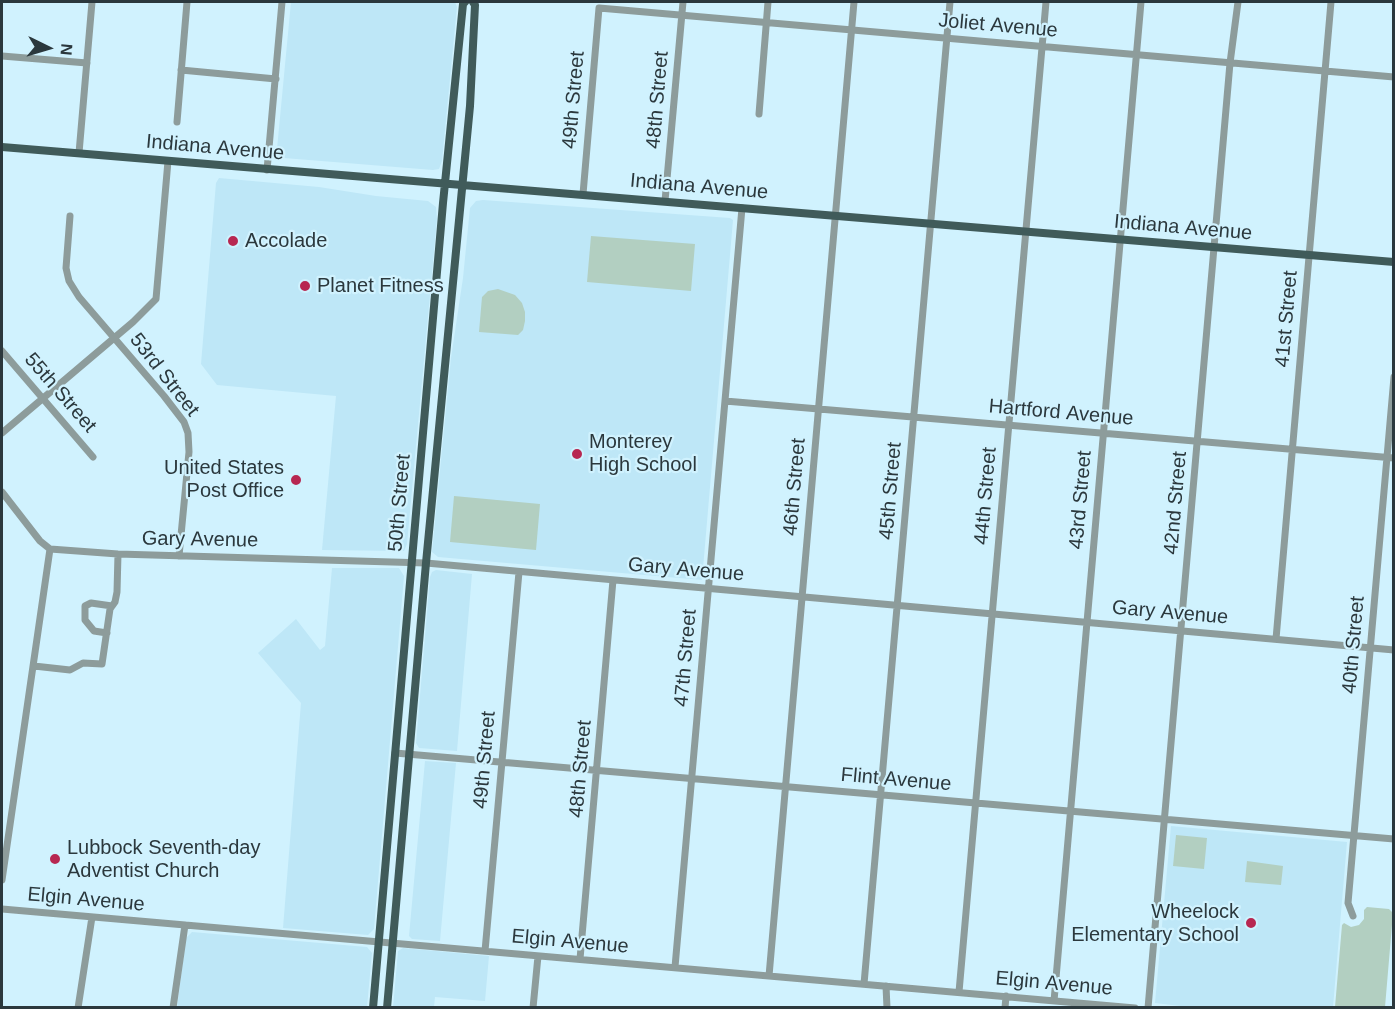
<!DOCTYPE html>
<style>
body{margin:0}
#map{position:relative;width:1395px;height:1009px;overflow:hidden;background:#d0f2fe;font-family:Helvetica,sans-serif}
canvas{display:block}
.frame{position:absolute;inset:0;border:3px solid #2b383d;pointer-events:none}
.north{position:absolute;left:18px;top:18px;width:60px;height:60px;-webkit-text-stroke:4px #d0f2fe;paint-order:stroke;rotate:95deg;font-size:16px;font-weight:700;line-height:24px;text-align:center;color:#2b383d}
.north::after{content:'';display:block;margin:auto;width:21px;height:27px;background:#2b383d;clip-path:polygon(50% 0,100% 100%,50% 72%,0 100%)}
</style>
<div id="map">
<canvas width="1395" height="1009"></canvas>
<div class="frame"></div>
<div class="north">N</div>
</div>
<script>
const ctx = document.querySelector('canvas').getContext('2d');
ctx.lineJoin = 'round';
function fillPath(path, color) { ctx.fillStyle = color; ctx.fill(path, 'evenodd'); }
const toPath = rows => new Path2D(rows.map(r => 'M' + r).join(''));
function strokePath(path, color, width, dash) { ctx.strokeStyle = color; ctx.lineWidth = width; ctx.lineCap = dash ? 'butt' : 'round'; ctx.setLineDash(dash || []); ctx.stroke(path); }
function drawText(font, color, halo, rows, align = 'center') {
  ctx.font = font + ' Helvetica,sans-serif'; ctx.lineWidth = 4.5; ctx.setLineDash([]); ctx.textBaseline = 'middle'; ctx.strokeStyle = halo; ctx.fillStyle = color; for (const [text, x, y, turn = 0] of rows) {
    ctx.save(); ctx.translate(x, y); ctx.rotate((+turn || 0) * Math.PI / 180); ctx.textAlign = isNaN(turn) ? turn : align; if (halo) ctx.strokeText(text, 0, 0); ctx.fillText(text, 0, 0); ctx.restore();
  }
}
const built = toPath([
 [291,2,455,2,457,7,442,161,439,169,433,170,284,158,277,149],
 [219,178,319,187,376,196,428,201,436,207,437,219,407,544,404,551,322,550,336,396,217,385,201,364,216,183],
 [483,200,730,218,733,220,702,580,438,557,432,552,451,358,463,278,470,208,476,201],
 [332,568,399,568,404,576,374,929,368,935,283,928,301,703,258,653,296,619,320,650,325,646],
 [436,570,472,574,457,751,419,748,416,743,430,577,432,572],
 [425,761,456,763,440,941,412,939,409,936],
 [1171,826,1347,842,1333,1007,1197,1008,1155,1003],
 [192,932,367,947,372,953,367,1007,177,1008,186,938],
 [403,948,489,956,485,1001,435,997,434,1007,393,1007,398,951]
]);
const green = toPath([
 [591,236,695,244,691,291,587,282],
 [498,289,515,295,522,303,525,312,525,321,523,330,518,335,479,332,482,297,488,291],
 [454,496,540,504,536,550,450,542],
 [1176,835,1207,838,1204,869,1173,866],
 [1247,861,1283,866,1281,885,1245,882],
 [1367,907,1389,909,1393,913,1385,1007,1335,1007,1342,925,1344,923,1351,927,1359,925,1364,919,1364,910]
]);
const minor = toPath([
 [2,56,87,63],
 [181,70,276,79],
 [759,114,768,2],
 [177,122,187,2],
 [79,153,92,2],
 [267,170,282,2],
 [583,194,599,8,1394,77],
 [665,201,683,2],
 [70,216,66,268,69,281,79,297,164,396,184,422,188,433,189,452,179,556],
 [2,351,93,457],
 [725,401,1394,458],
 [2,433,133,322,156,299,168,161],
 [2,492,40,541,50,549,118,554,426,563,1394,650],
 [107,633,94,631,85,620,85,606,91,603,112,606],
 [1276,639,1331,2],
 [34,666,70,670,83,663,102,664,110,609,115,602,117,592,118,554],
 [395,753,1394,839],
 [2,880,50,549],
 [2,909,1135,1008],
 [1353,916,1348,903,1394,377],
 [485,951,519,572],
 [580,959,613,580],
 [675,967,742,208],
 [769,976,854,2],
 [864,984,950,2],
 [886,986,887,1008],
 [959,992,1046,2],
 [1054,1001,1141,2],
 [78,1008,92,917],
 [173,1008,185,925],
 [533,1008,538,956],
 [1005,1008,1006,996],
 [1148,1008,1230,63,1238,2]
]);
const major = toPath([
 [2,147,1394,262],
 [373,1008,443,203,463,4,465,2],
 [387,1008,426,563,470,106,475,5,473,2]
]);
const markers = [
 [233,241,6,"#b72751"],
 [305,286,6,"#b72751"],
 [577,454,6,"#b72751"],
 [296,480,6,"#b72751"],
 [55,859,6,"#b72751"],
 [1251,923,6,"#b72751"]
];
const streetNames = [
 ["Joliet Avenue",998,26,5],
 ["49th Street",574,100,-85],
 ["48th Street",658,100,-85],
 ["Indiana Avenue",215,148,5],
 ["Indiana Avenue",699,187,5],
 ["Indiana Avenue",1183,228,5],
 ["41st Street",1287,319,-85],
 ["53rd Street",164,375,52],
 ["55th Street",60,393,49],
 ["Hartford Avenue",1061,413,5],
 ["46th Street",795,487,-85],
 ["45th Street",891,491,-85],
 ["44th Street",986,496,-85],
 ["43rd Street",1081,500,-85],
 ["50th Street",400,503,-85],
 ["42nd Street",1176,503,-85],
 ["Gary Avenue",200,540,1],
 ["Gary Avenue",686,570,5],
 ["Gary Avenue",1170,613,5],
 ["40th Street",1354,645,-85],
 ["47th Street",686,658,-85],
 ["49th Street",485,760,-85],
 ["48th Street",581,769,-85],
 ["Flint Avenue",896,780,5],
 ["Elgin Avenue",86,900,5],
 ["Elgin Avenue",570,942,5],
 ["Elgin Avenue",1054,984,5]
];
const poiNames = [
 ["Accolade",245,241],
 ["Planet Fitness",317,286],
 ["Monterey",589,442],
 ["High School",589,465],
 ["United States",284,468,"right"],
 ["Post Office",284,491,"right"],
 ["Lubbock Seventh-day",67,848],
 ["Adventist Church",67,871],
 ["Wheelock",1239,912,"right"],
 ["Elementary School",1239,935,"right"]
];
fillPath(built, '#bee7f7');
fillPath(green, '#b2cfc1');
strokePath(minor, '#8d9c9b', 7);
strokePath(major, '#405b5a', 8);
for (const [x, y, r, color] of markers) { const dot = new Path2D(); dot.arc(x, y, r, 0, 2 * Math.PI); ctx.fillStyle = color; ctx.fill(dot); strokePath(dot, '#d0f2fe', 2); }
drawText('20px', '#2b383d', '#d0f2fe', streetNames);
drawText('20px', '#2b383d', '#d0f2fe', poiNames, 'left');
</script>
